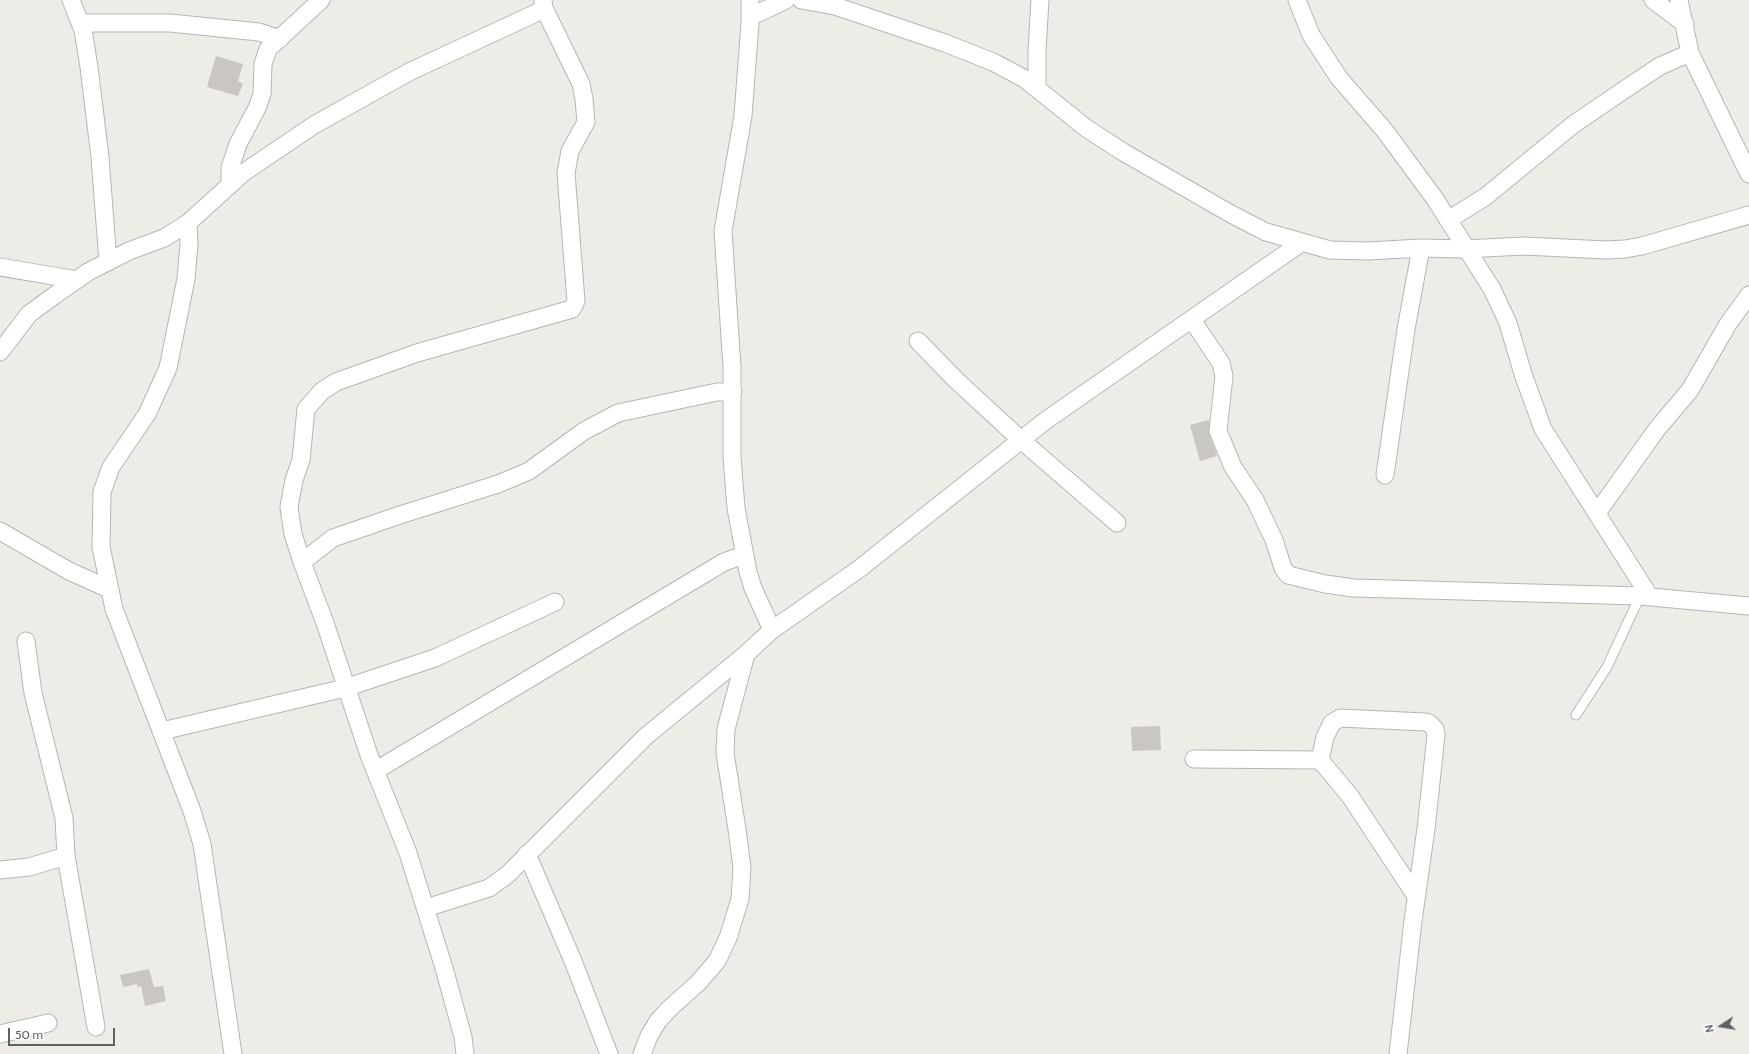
<!DOCTYPE html>
<style>
body{margin:0}
#map{position:relative;width:1749px;height:1054px;overflow:hidden;background:#eeece6;font-family:Cabin,sans-serif}
canvas{display:block}
.north{position:absolute;left:1701px;top:1006px;width:40px;height:40px;-webkit-text-stroke:3px #fff;paint-order:stroke;rotate:258deg;font-size:11px;font-weight:700;line-height:16px;text-align:center;color:#5e6165}
.north::after{content:'';display:block;margin:auto;width:14px;height:18px;background:#5e6165;clip-path:polygon(50% 0,100% 100%,50% 72%,0 100%)}
.scale{position:absolute;left:8px;top:1028px;width:107px;height:18px;box-sizing:border-box;border:2px solid #5e6165;border-top:0;padding-left:5px;font-size:12px;line-height:14px;white-space:nowrap;color:#5e6165;-webkit-text-stroke:3px #fff;paint-order:stroke}
</style>
<div id="map">
<canvas width="1749" height="1054"></canvas>
<div class="north">N</div>
<div class="scale">50 m</div>
</div>
<script>
const ctx = document.querySelector('canvas').getContext('2d');
ctx.lineJoin = 'round';
function fillPath(path, color) { ctx.fillStyle = color; ctx.fill(path, 'evenodd'); }
const toPath = rows => new Path2D(rows.map(r => 'M' + r).join(''));
function strokePath(path, color, width, dash) { ctx.strokeStyle = color; ctx.lineWidth = width; ctx.lineCap = dash ? 'butt' : 'round'; ctx.setLineDash(dash || []); ctx.stroke(path); }
const building = toPath([
 [216,56,243,64,238,81,243,84,238,96,207,87],
 [1209,420,1209,434,1217,456,1200,461,1190,425],
 [1160,726,1161,750,1132,751,1131,727],
 [149,969,154,987,163,986,166,1001,145,1006,141,986,137,987,137,984,123,987,120,975]
]);
const lane = toPath([
 [1576,715,1607,667,1640,596]
]);
const street = toPath([
 [71,0,83,30,89,67,100,157,108,262],
 [750,0,750,23,743,116,723,231,732,367,732,457,736,508,748,572,753,588,772,630],
 [801,0,835,6,945,43,993,62,1025,79,1086,128,1123,152,1231,214,1266,232,1330,250,1368,251,1421,248,1465,249,1524,246,1606,250,1625,249,1642,246,1749,215],
 [1297,0,1311,35,1339,78,1385,131,1435,199,1492,289,1508,323,1523,374,1543,429,1650,597],
 [1653,0,1685,24],
 [1679,0,1690,53,1749,174],
 [750,17,786,0],
 [80,23,170,23,259,32,280,39],
 [1037,88,1037,50,1040,0],
 [230,185,230,168,238,144,257,108,262,94,263,64,268,49,321,0],
 [1448,220,1485,197,1574,124,1621,92,1660,66,1690,53],
 [188,223,189,244,186,279,168,368,147,414,111,467,102,492,101,547,114,609,192,811,202,844,233,1054],
 [0,267,77,280],
 [1192,320,1221,363,1224,376,1218,431,1233,467,1255,500,1274,540,1283,568,1288,575,1325,584,1354,588,1640,596,1749,606],
 [918,341,957,381,1021,440,1117,523],
 [0,352,29,314,55,295,88,272,129,251,164,238,188,223,243,173,314,125,409,72,536,13,544,8,543,0],
 [1385,475,1406,329,1421,248],
 [1597,513,1657,429,1690,390,1728,324,1749,295],
 [0,531,69,571,109,589],
 [302,562,293,534,289,507,294,480,301,460,306,409,322,391,336,382,417,353,572,309,576,301,566,173,570,151,586,122,584,99,581,84,544,8],
 [162,731,345,688,435,658,555,602],
 [1194,759,1320,760,1325,737,1332,723,1340,718,1425,722,1429,723,1435,729,1436,735,1426,829,1413,921,1398,1054],
 [1320,760,1350,796,1416,896],
 [375,771,724,562,744,555],
 [527,854,573,961,609,1054],
 [66,856,96,1027],
 [0,870,29,867,66,856,64,818,33,693,26,641],
 [426,908,489,888,507,875,645,737,746,654,772,630,859,569,1045,421,1301,243],
 [0,1034,48,1023],
 [465,1054,463,1037,444,968,408,853,369,755,325,623,302,562,333,538,400,515,498,484,529,471,584,431,618,413,717,392,733,392],
 [642,1054,649,1036,658,1021,670,1008,698,983,717,961,728,938,740,899,742,868,737,829,725,753,726,729,746,654]
]);
fillPath(building, '#cac7c3');
strokePath(lane, '#b3b6b9', 11);
strokePath(street, '#b3b6b9', 19);
strokePath(lane, '#fff', 9);
strokePath(street, '#fff', 17);
</script>
